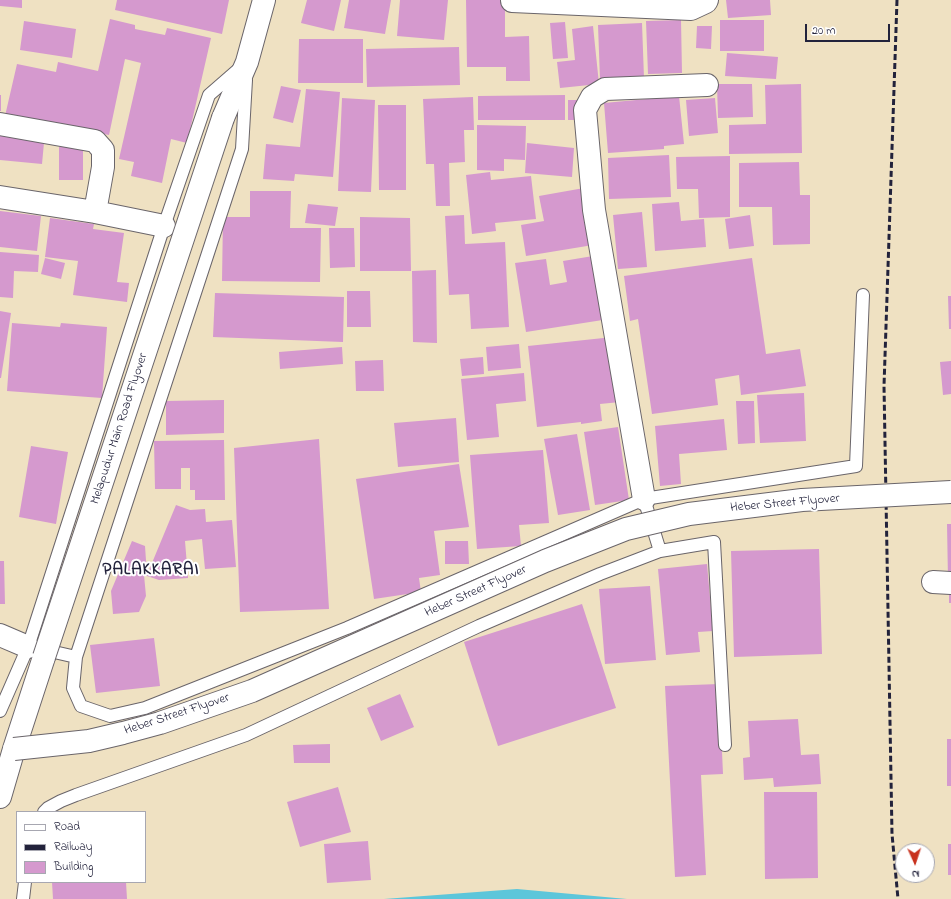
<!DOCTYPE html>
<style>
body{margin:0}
#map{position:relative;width:951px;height:899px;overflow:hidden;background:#efe1c2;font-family:"Indie Flower",sans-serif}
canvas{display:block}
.legend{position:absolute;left:16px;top:811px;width:130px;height:72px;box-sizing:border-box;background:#fff;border:1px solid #a7a7b1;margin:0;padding:5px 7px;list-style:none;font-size:12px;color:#22223b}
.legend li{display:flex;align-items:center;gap:8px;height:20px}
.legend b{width:20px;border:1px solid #a7a7b1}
.north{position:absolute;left:895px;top:843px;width:40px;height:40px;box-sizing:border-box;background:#fff;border:1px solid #a7a7b1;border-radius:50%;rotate:177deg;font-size:11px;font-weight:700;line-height:16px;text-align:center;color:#22223b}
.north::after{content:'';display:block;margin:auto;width:14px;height:18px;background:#c8321e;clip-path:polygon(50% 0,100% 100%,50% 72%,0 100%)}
.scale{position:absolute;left:805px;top:24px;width:85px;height:18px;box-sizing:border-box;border:2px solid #22223b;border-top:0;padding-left:5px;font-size:12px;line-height:14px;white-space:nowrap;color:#22223b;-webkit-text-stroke:3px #fff;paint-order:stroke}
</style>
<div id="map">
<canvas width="951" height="899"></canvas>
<ul class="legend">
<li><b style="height:5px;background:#fff"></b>Road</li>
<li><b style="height:5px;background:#22223b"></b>Railway</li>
<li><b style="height:11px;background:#d599ce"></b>Building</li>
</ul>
<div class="north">N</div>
<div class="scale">20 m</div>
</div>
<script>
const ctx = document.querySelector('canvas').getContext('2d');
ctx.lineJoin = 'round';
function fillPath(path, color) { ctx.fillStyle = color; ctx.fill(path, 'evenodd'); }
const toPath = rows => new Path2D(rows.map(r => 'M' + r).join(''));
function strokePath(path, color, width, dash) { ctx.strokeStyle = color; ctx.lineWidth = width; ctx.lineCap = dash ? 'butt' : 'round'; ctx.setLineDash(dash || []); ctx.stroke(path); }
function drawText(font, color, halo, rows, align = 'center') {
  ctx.font = font + ' "Indie Flower",sans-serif'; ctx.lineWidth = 4; ctx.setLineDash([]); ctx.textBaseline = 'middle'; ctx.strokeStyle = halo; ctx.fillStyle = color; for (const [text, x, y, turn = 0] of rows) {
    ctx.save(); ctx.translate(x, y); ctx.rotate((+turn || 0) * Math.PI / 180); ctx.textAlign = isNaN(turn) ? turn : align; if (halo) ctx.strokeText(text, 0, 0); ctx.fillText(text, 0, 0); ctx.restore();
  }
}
const water = toPath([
 [517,889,627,899,384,899]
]);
const building = toPath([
 [0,0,22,0,22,8,0,6],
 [117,0,229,0,222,34,115,10],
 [307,0,341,0,334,31,301,23],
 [349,0,391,0,385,34,344,28],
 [400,0,448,0,444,40,397,36],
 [466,0,505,0,505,37,529,36,530,81,506,81,506,67,467,67],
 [726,0,770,0,771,15,728,18],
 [110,19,135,25,135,29,165,35,167,28,211,38,187,143,171,139,162,183,131,176,134,162,119,159,141,63,125,59,109,135,84,130,5,116,17,64,56,72,58,62,98,71],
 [681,20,682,73,648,74,646,21],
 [720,20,764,20,764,51,720,51],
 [24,21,76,29,72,58,20,50],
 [565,22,568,58,553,59,550,23],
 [642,23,644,78,600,80,598,25],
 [593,26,599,84,560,88,557,62,575,60,572,29],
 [697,26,712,26,711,49,696,48],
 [299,39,363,39,363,83,298,83],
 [459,47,460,85,367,87,366,49],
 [727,53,778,57,776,79,725,76],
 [717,84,752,84,753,117,718,118],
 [801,84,802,153,729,154,729,125,766,124,765,85],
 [281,86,301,90,293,123,273,118],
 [306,89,340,92,333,177,295,174,294,181,263,179,266,144,300,147],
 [0,95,1,95,1,111,0,111],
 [565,95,565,120,478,120,478,96],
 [679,96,684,144,664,146,664,149,608,153,604,103],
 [473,97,474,130,464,130,465,162,449,163,450,206,436,206,434,164,426,164,423,99],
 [342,98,375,100,371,192,338,191],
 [715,98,718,133,689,136,686,100],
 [568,100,579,100,579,120,568,120],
 [378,105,406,105,406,190,379,190],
 [477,125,526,126,525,160,504,159,504,171,477,170],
 [0,128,45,132,42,164,0,160],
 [527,143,574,148,572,177,525,173],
 [83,146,83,180,59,180,59,147],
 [669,155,671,197,609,199,608,158],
 [730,156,730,217,699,218,698,189,677,189,676,157],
 [799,162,800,195,810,195,810,244,773,245,772,207,739,207,739,163],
 [490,172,491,180,531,176,536,219,495,223,496,231,472,234,466,175],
 [584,188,593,245,526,256,521,225,544,221,539,196],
 [250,191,291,191,290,228,321,228,320,282,222,281,223,217,250,217],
 [679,202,681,221,704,219,706,247,655,251,652,204],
 [308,204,338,207,335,226,305,223],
 [0,211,41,216,37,251,0,247],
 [642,212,647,267,618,269,613,215],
 [464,215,465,244,505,242,509,327,471,329,469,294,449,295,445,216],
 [750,215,754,246,729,249,725,219],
 [360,217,410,218,411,271,360,271],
 [50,218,94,224,93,229,124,233,117,282,129,283,127,302,73,295,78,261,45,257],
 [329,228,354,228,355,267,330,268],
 [0,252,39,255,38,272,14,271,13,298,0,297],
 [599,255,609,319,526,332,515,263,546,259,550,285,567,282,563,261],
 [45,258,65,263,61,279,41,274],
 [752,258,766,354,800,349,806,386,741,395,739,375,715,379,718,405,652,414,638,319,630,321,624,276],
 [436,270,437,343,413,342,412,271],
 [347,291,370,291,371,327,347,327],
 [215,293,344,297,343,342,213,337],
 [948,296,951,296,951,329,949,329],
 [0,311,11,313,1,378,0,378],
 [12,323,60,327,61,323,107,327,102,398,7,391],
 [613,337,620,402,600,404,602,421,581,424,581,422,537,427,528,346],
 [519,344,521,368,488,371,486,347],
 [342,347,343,364,280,369,279,352],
 [483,357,484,374,462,376,460,359],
 [383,360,384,391,356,391,355,361],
 [951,361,951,394,943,395,940,362],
 [524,373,526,401,496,404,499,437,467,440,461,379],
 [804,393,806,441,760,443,757,395],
 [224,400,224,433,166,435,166,401],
 [736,401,754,401,755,443,738,444],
 [456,418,459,462,398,467,394,423],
 [724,419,727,450,679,454,681,484,660,486,655,426],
 [618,427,629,500,595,505,584,432],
 [577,434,590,510,558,515,544,439],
 [319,439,329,609,240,612,234,448],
 [224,440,225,500,195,500,195,490,190,490,190,468,181,468,181,489,155,489,154,441],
 [31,446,68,452,56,524,19,517],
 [543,450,549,523,519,525,521,546,477,549,470,455],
 [459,464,469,527,434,531,440,575,419,578,421,592,374,599,356,479],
 [176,505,190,510,205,509,206,522,232,520,236,567,205,569,202,539,185,541,188,578,159,580,144,575,146,596,139,612,113,614,111,591,132,541,145,546,147,575],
 [947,524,951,524,951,580,948,580],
 [445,541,468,541,469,564,445,564],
 [819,549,822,654,734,657,731,551],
 [0,561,4,561,5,604,0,604],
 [707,564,713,631,698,632,700,652,666,655,658,569],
 [650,586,656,660,605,664,599,589],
 [949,586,951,586,951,603,949,603],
 [582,604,616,708,498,746,464,642],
 [154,638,160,686,96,693,90,645],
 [719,684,723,774,701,775,706,875,675,877,665,686],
 [400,694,414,727,381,741,367,708],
 [798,719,801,755,819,754,821,784,774,787,773,778,744,780,743,758,750,757,748,721],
 [947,739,951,739,951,786,947,786],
 [330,744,330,763,294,763,293,745],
 [338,787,351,832,300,847,287,802],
 [764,792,817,792,818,878,765,879],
 [368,841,371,880,327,883,324,844],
 [948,844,951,844,951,875,948,875],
 [52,882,126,882,127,899,53,899]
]);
const service = toPath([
 [246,80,242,149,76,657,73,688,81,706,110,716,145,708,347,628,644,499,856,466,863,295],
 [644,499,660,551],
 [41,649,76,657],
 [0,711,28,647,164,226,209,95,240,68],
 [44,812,48,808,61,801,76,795,246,735,479,626,600,574,660,551,714,542,725,745],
 [23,899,25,882]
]);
const minor = toPath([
 [512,0,512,1,691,9,706,2,707,0],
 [0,124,95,141,103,150,103,167,95,212],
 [0,197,95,212,164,226],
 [644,499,594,210,585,110,592,97,605,89,707,85],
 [933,582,951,583]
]);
const tertiary = toPath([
 [0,635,28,647]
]);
const primary = toPath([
 [223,118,247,62,264,0],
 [0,797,14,749,44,657]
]);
const rail = toPath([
 [897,0,884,386,892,834,898,899]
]);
const tertiaryBridge = toPath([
 [14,749,89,741,123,733,160,723,252,691,545,561,626,529,689,514,802,500,951,492]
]);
const primaryBridge = toPath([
 [44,657,223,118]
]);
const streetNames = [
 ["Melapudur Main Road Flyover",120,429,-72],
 ["Heber Street Flyover",785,504,-5],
 ["Heber Street Flyover",476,592,-24],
 ["Heber Street Flyover",177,715,-18]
];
const districtNames = [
 ["PALAKKARAI",151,571]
];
fillPath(water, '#5dc6da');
fillPath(building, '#d599ce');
strokePath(service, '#6a656a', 14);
strokePath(minor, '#6a656a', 24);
strokePath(tertiary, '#6a656a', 24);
strokePath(primary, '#6a656a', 24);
strokePath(service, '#fff', 12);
strokePath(minor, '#fff', 22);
strokePath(tertiary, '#fff', 22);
strokePath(primary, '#fff', 22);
strokePath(rail, '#22223b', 3, [6, 3]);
strokePath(tertiaryBridge, '#6a656a', 24, []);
strokePath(primaryBridge, '#6a656a', 24, []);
strokePath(tertiaryBridge, '#fff', 22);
strokePath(primaryBridge, '#fff', 22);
drawText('13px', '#22223b', '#fff', streetNames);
ctx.letterSpacing = '1px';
drawText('bold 17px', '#22223b', '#fff', districtNames);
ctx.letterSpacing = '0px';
</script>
